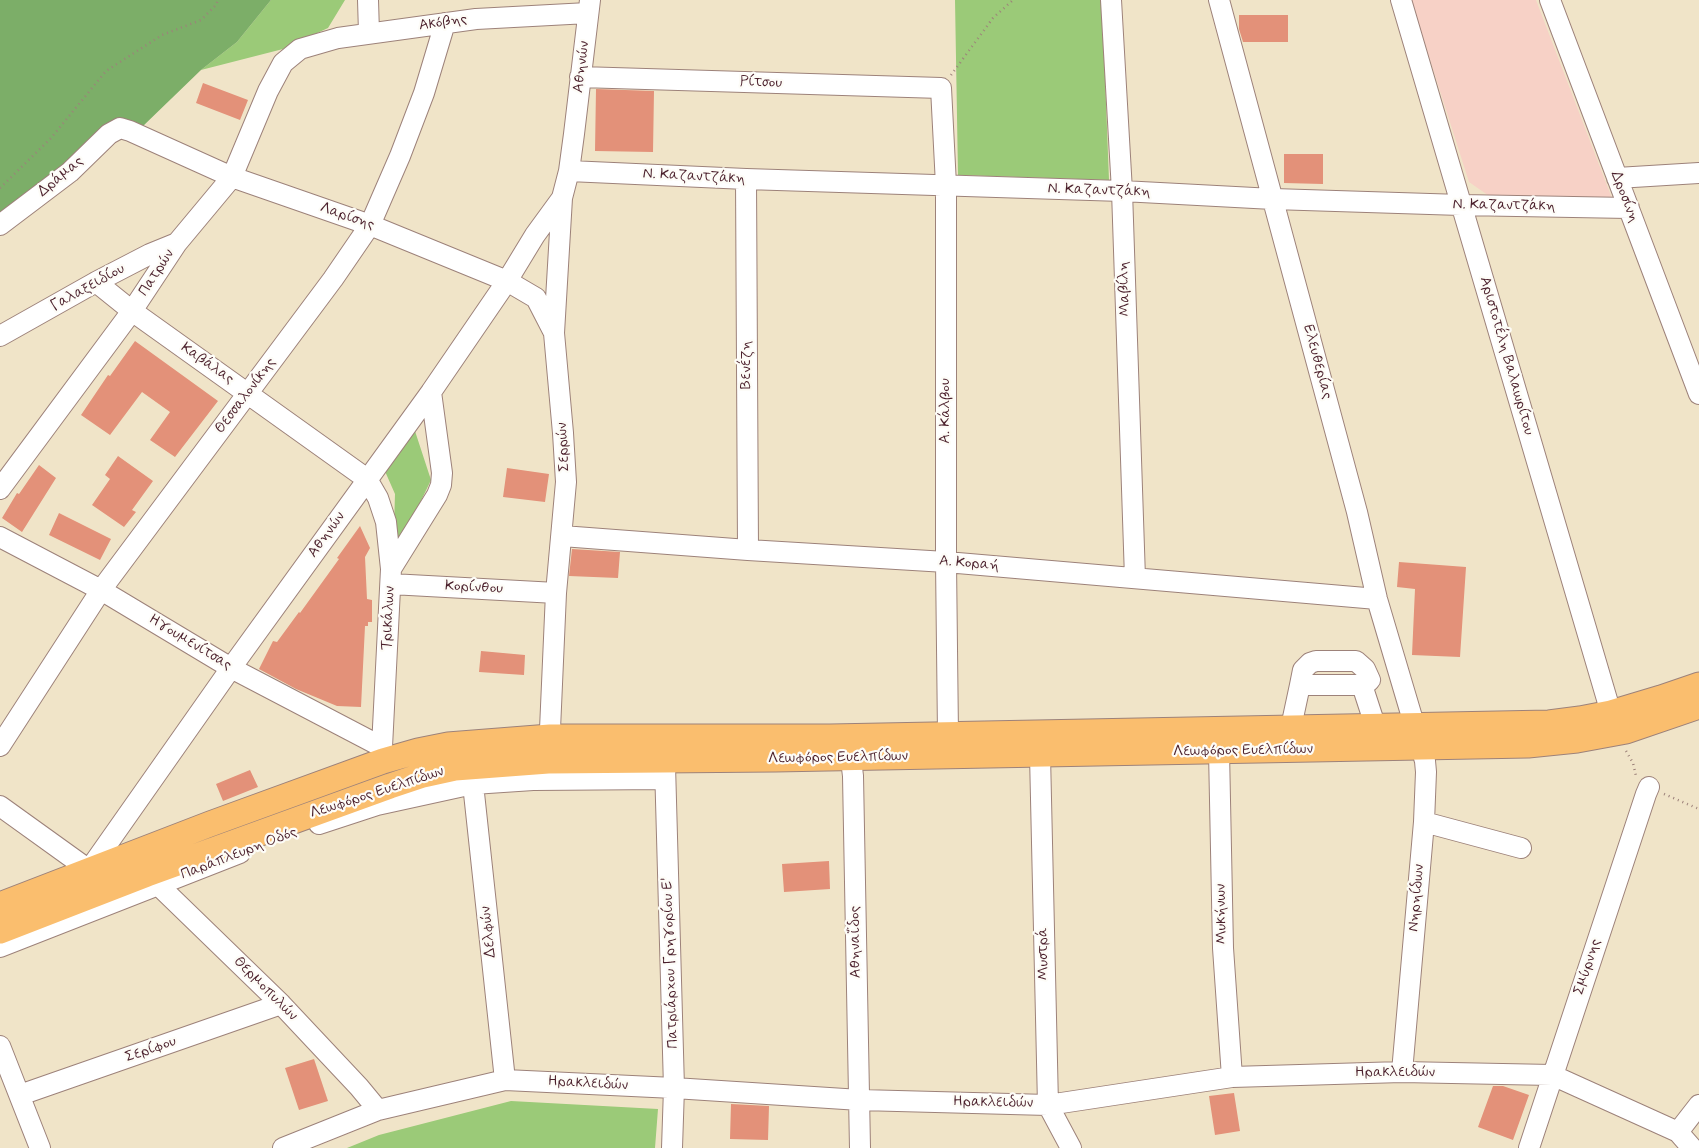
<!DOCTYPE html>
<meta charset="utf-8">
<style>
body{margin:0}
canvas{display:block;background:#f0e4c8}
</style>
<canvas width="1699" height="1148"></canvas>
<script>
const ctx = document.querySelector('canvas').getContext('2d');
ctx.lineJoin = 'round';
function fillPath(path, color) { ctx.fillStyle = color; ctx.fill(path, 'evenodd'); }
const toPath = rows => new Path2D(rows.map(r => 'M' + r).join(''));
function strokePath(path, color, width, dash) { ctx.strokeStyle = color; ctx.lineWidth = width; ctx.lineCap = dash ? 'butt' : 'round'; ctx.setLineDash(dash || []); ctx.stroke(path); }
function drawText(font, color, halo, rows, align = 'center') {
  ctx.font = font + ' Mynerve,sans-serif'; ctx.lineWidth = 4.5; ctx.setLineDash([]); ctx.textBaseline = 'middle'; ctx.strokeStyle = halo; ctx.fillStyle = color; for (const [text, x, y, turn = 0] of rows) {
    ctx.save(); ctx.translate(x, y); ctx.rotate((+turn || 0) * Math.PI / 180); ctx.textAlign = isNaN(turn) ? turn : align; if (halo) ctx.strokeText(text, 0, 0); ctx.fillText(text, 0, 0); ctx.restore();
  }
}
const built = toPath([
 [1411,0,1536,0,1613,201,1492,198,1469,182]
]);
const green = toPath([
 [271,0,345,0,328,28,283,49,201,70,237,42],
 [955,0,1102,0,1109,180,958,175],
 [414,428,431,480,393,559,395,494,384,469],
 [511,1101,658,1109,655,1148,347,1148,379,1135]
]);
const forest = toPath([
 [0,0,271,0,237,42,201,70,142,127,127,121,18,209,0,221]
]);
const building = toPath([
 [1239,15,1288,15,1288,42,1243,42,1239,29],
 [203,83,248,100,240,120,196,103],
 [596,89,654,91,653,152,595,151],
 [1284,154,1323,154,1323,184,1284,183],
 [135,341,218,401,175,457,150,440,170,412,142,392,110,435,81,415,108,375,110,376],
 [118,456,153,481,132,510,136,512,124,527,92,505,110,479,105,475],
 [39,465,56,478,22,532,2,518,17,493,19,494],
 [507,468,549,474,545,502,503,497],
 [59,513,111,539,100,560,49,535],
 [360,526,370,548,365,557,367,599,372,600,372,622,368,622,368,626,365,626,361,707,337,706,296,689,259,669,273,641,277,642,299,612,300,613,339,559,337,558],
 [572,549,620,552,618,578,569,576],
 [1399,562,1466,567,1460,657,1412,655,1415,589,1397,587],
 [481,651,525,655,524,675,479,672],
 [250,770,258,787,223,801,216,784],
 [829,861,830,889,784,892,782,864],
 [314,1059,328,1101,299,1110,285,1068],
 [1493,1086,1503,1086,1529,1095,1513,1140,1478,1127],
 [1234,1093,1240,1131,1215,1135,1209,1096],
 [731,1104,769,1106,768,1140,730,1139]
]);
const path = toPath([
 [951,75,993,18,1013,0],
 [0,188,51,138,106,71,162,35,201,20,216,5,218,0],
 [1626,751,1633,763,1636,776],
 [1664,794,1699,809]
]);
const minor = toPath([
 [368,0,369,33],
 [1111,0,1122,191,1135,578],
 [1219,0,1357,512,1377,599,1425,761,1426,772,1424,822,1402,1072],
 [1401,0,1611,713],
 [1550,0,1699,394],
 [580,77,941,88,946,185,946,562,948,734],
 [569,171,746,179,1122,191,1273,199,1461,205,1629,208],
 [1617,178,1699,173],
 [746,179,748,550],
 [0,225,70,172,109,134,120,128,130,131,232,177,370,225,507,281,536,298,553,331],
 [96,282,132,311,367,479,378,498,386,522,391,569,382,747,383,761],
 [0,336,96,282,150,254,177,243],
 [0,489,132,311,177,243,232,177,268,91,283,63,300,49,338,38,476,19,588,13],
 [562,536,748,550,946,562,1377,599],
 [0,537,101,590,231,668,382,747],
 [391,569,437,495,441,485,442,473,431,392],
 [391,584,556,593],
 [1362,685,1375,725],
 [1291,727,1300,685,1303,670,1310,663,1316,661,1356,661,1365,669,1370,680,1368,682,1362,685,1300,685],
 [849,743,853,776,860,1148],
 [0,746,101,590,333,279,370,225,400,156,424,93,445,23],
 [1219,751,1223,948,1232,1077],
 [549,752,556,593,566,482,563,433,554,333,562,198,569,171,574,134,590,0],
 [1040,755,1048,1105,1071,1148],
 [665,765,674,1088,672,1148],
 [473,784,505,1080],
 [0,806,89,870,231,668,431,392,507,281,535,235,562,198],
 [1424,822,1521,848],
 [319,824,377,805,473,784,533,780,665,779],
 [150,877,281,1004,359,1087,378,1110],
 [0,947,240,853],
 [0,1046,40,1148],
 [20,1095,281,1004],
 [1678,1132,1699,1105],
 [283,1148,378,1110,505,1080,674,1088,860,1100,1048,1105,1232,1077,1402,1072,1552,1075,1678,1132,1692,1148],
 [1529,1148,1646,794,1649,787]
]);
const major = toPath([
 [0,905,210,824,383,761,418,751,448,745,550,737,830,737,1549,723,1580,719,1611,713,1661,698,1699,685],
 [0,931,147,874,390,786,423,775,455,768,548,761,775,759,1528,745,1577,740,1626,731,1699,706]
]);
const streetNames = [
 ["Ακόβης",443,23,-8],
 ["Αθηνών",582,67,-83],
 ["Ρίτσου",761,83,2],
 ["Δράμας",61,177,-40],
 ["Ν. Καζαντζάκη",694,177,3],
 ["Ν. Καζαντζάκη",1099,191,2],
 ["Δροσίνη",1624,197,69],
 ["Ν. Καζαντζάκη",1504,206,1],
 ["Λαρίσης",347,217,19],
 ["Πατρών",157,273,-57],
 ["Γαλαξειδίου",88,288,-29],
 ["Μαβίλη",1125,289,-92],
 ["Αριστοτέλη Βαλαωρίτου",1506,356,74],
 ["Ελευθερίας",1317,362,75],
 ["Καβάλας",207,364,35],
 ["Βενέζη",747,365,-90],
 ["Θεσσαλονίκης",246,396,-53],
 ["A. Κάλβου",946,411,-90],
 ["Σερρών",564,447,-93],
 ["Αθηνών",327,535,-54],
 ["Α. Κοραή",969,564,5],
 ["Κορίνθου",474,588,3],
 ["Τρικάλων",389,618,-87],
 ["Ηγουμενίτσας",190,643,31],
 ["Λεωφόρος Ευελπίδων",1243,751,-1],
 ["Λεωφόρος Ευελπίδων",838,758,-1],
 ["Λεωφόρος Ευελπίδων",377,793,-18],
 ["Παράπλευρη Οδός",239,854,-21],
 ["Νηρηίδων",1417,898,-85],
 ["Μυκήνων",1222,914,-91],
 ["Δελφών",489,932,-96],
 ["Αθηναΐδος",856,942,-91],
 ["Μυστρά",1044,954,-91],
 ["Πατριάρχου Γρηγορίου Ε'",671,963,-92],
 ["Σμύρνης",1588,967,-72],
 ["Θερμοπυλών",265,989,45],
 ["Σερίφου",151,1050,-19],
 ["Ηρακλειδών",1395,1073],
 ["Ηρακλειδών",588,1084,3],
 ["Ηρακλειδών",993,1103,1]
];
fillPath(built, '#f7d1c6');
fillPath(green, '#9bca78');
fillPath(forest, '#7cae68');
fillPath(building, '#e39179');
strokePath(minor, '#9d827a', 22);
strokePath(major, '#9d827a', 27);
strokePath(path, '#9d827a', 2.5, [1, 4]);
strokePath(minor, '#fff', 20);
strokePath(major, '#fabe6e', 25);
drawText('15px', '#4a1f2b', '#fdfcf7', streetNames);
</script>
